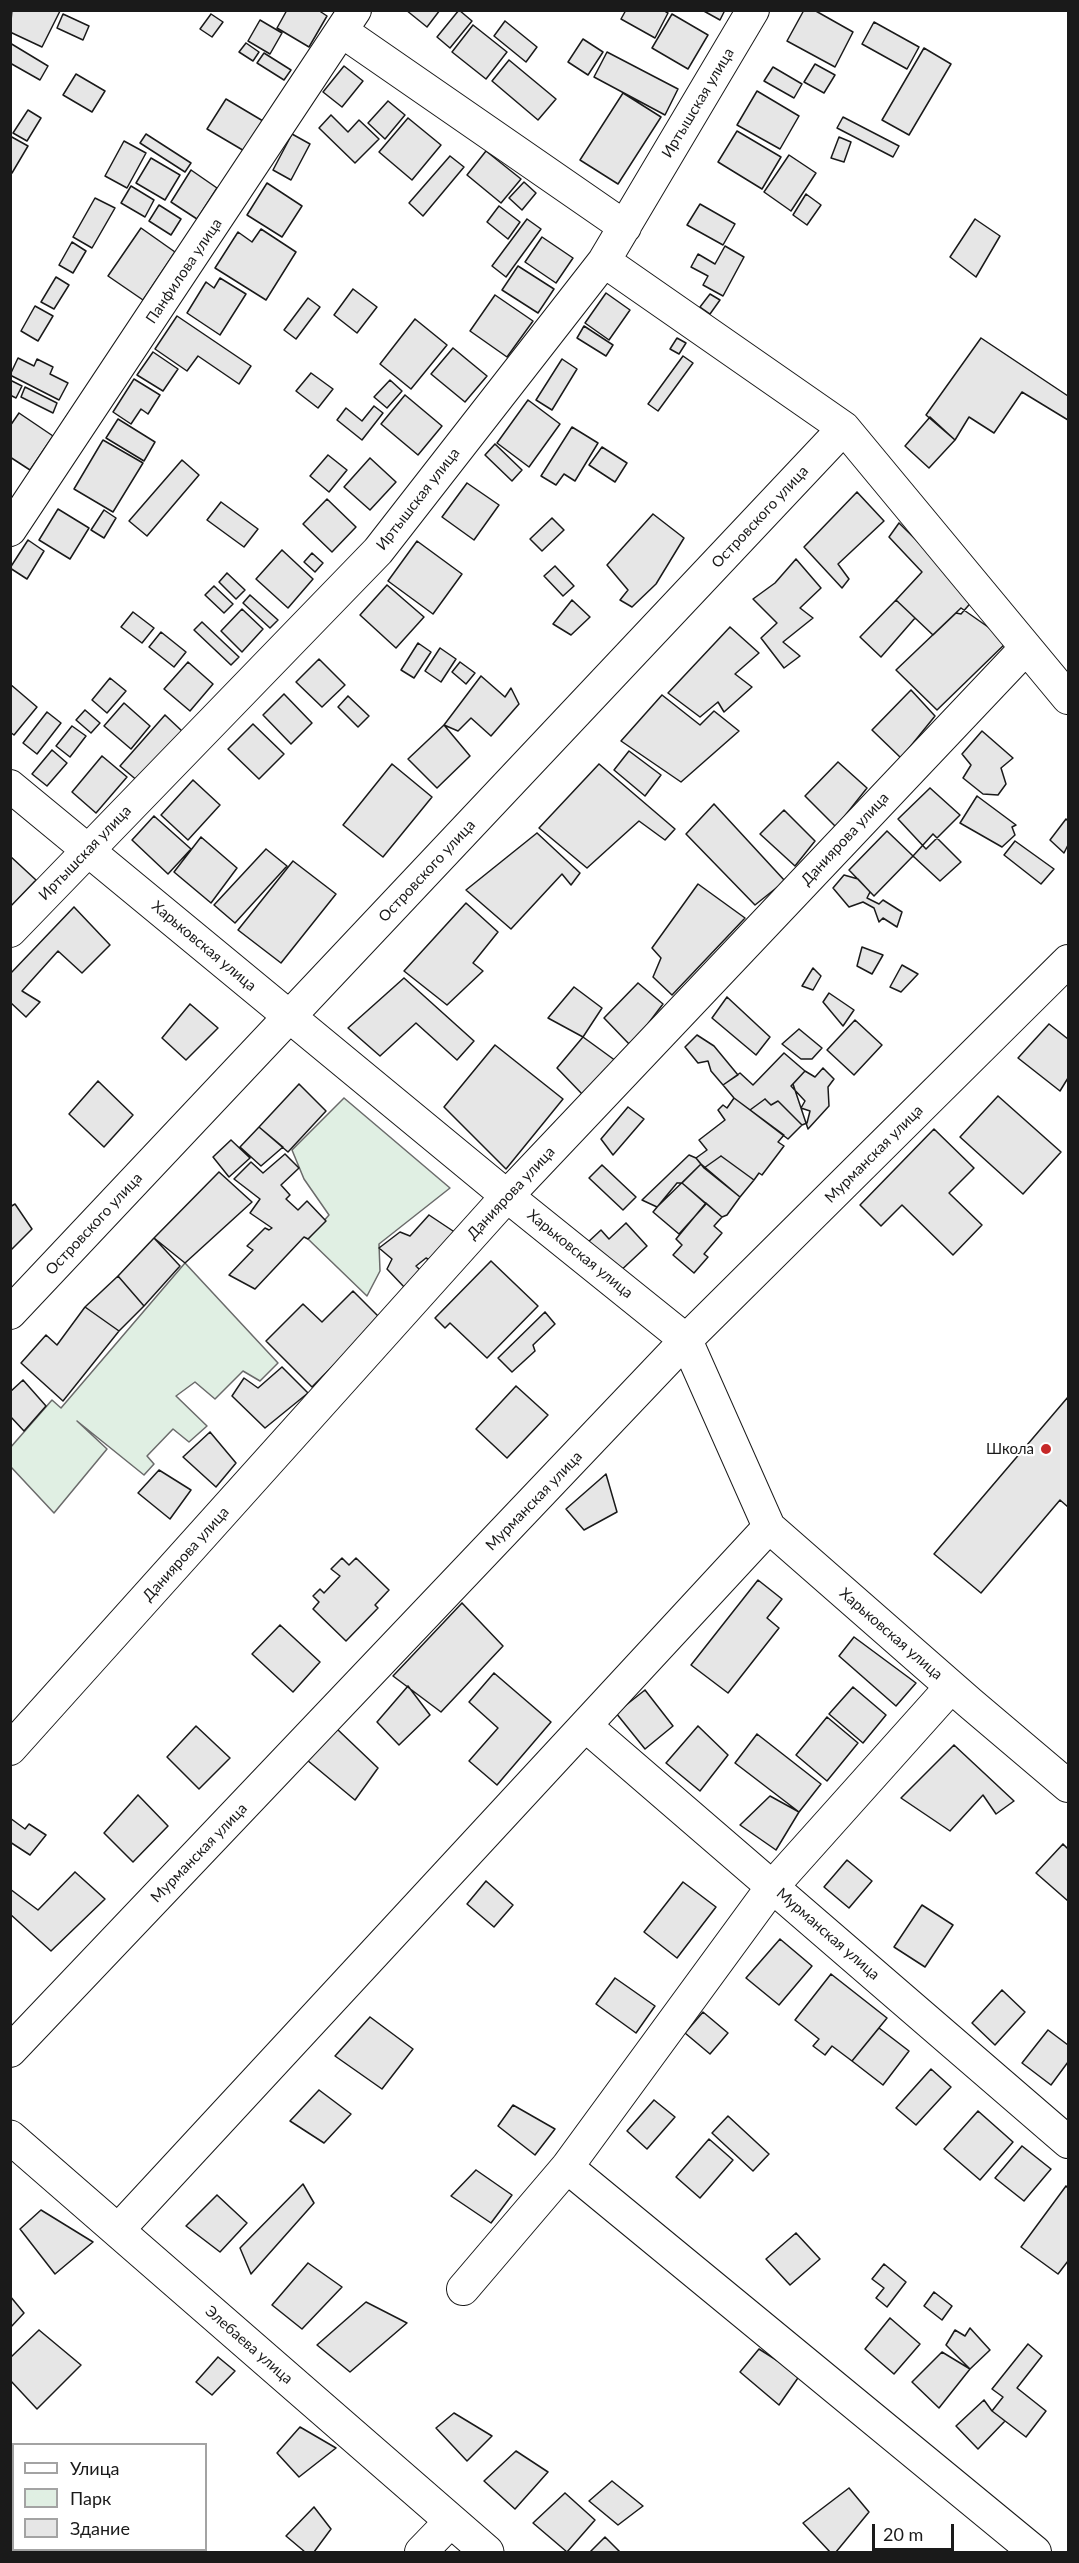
<!DOCTYPE html>
<meta charset="utf-8">
<style>
body{margin:0}
#map{position:relative;width:1079px;height:2563px;overflow:hidden;background:#fff;font-family:Lato,sans-serif}
canvas{display:block}
.frame{position:absolute;inset:0;border:12px solid #1a1a1a;pointer-events:none}
.legend{position:absolute;left:12px;top:2443px;width:195px;height:108px;box-sizing:border-box;background:#fff;border:2px solid #a3a3a3;margin:0;padding:8px 10px;list-style:none;font-size:18px;color:#1a1a1a}
.legend li{display:flex;align-items:center;gap:12px;height:30px}
.legend b{width:30px;border:2px solid #a3a3a3}
.scale{position:absolute;left:872px;top:2524px;width:82px;height:27px;box-sizing:border-box;border:3px solid #1a1a1a;border-top:0;padding-left:8px;font-size:18px;line-height:21px;white-space:nowrap;color:#1a1a1a;-webkit-text-stroke:4px #fff;paint-order:stroke}
</style>
<div id="map">
<canvas width="1079" height="2563"></canvas>
<div class="frame"></div>
<ul class="legend">
<li><b style="height:8px;background:#fff"></b>Улица</li>
<li><b style="height:16px;background:#e0efe3"></b>Парк</li>
<li><b style="height:16px;background:#e6e6e6"></b>Здание</li>
</ul>
<div class="scale">20 m</div>
</div>
<script>
const ctx = document.querySelector('canvas').getContext('2d');
ctx.lineJoin = 'round';
function fillPath(path, color) { ctx.fillStyle = color; ctx.fill(path, 'evenodd'); }
const toPath = rows => new Path2D(rows.map(r => 'M' + r).join(''));
function strokePath(path, color, width, dash) { ctx.strokeStyle = color; ctx.lineWidth = width; ctx.lineCap = dash ? 'butt' : 'round'; ctx.setLineDash(dash || []); ctx.stroke(path); }
function drawText(font, color, halo, rows, align = 'center') {
  ctx.font = font + ' Lato,sans-serif'; ctx.lineWidth = 4.5; ctx.setLineDash([]); ctx.textBaseline = 'middle'; ctx.strokeStyle = halo; ctx.fillStyle = color; for (const [text, x, y, turn = 0] of rows) {
    ctx.save(); ctx.translate(x, y); ctx.rotate((+turn || 0) * Math.PI / 180); ctx.textAlign = isNaN(turn) ? turn : align; if (halo) ctx.strokeText(text, 0, 0); ctx.fillText(text, 0, 0); ctx.restore();
  }
}
const green = toPath([
 [344,1098,450,1188,379,1244,380,1271,367,1296,308,1239,329,1215,304,1179,292,1150,344,1098],
 [185,1263,278,1363,260,1381,243,1371,215,1399,195,1382,176,1396,207,1426,189,1442,173,1429,147,1456,154,1464,144,1475,77,1421,107,1449,54,1513,11,1467,10,1448,52,1400,61,1408,185,1263]
]);
const building = toPath([
 [12,10,58,10,60,11,42,47,10,32,12,10],
 [287,10,318,10,327,16,309,47,277,28,287,10],
 [406,10,440,10,427,27,406,10],
 [459,10,472,21,450,48,437,37,459,10],
 [626,10,663,10,668,13,655,38,621,19,626,10],
 [702,10,725,10,720,20,702,10],
 [804,10,814,10,853,32,835,67,787,41,804,10],
 [63,14,89,26,83,40,57,28,63,14],
 [211,14,223,22,212,37,200,29,211,14],
 [672,14,708,35,688,69,652,48,672,14],
 [260,20,282,33,270,54,248,41,260,20],
 [505,21,537,47,526,62,494,36,505,21],
 [874,22,919,47,907,69,862,44,874,22],
 [473,25,507,52,486,79,452,52,473,25],
 [583,39,603,52,588,75,568,62,583,39],
 [10,43,48,66,40,80,10,63,10,43],
 [246,43,259,52,253,61,239,52,246,43],
 [924,48,951,64,909,135,882,120,924,48],
 [607,52,678,89,665,115,594,77,607,52],
 [264,53,291,70,284,80,257,63,264,53],
 [509,60,556,99,538,120,492,81,509,60],
 [815,64,835,75,824,93,804,82,815,64],
 [344,66,363,81,342,107,323,92,344,66],
 [773,67,802,84,794,98,764,81,773,67],
 [76,74,105,91,92,112,63,95,76,74],
 [757,91,799,116,780,149,737,125,757,91],
 [623,93,661,117,618,184,580,160,623,93],
 [226,99,263,121,246,152,207,129,226,99],
 [388,101,405,115,385,139,368,123,388,101],
 [28,110,41,118,27,141,13,133,28,110],
 [331,115,348,132,359,120,379,139,355,163,319,128,331,115],
 [843,117,899,146,893,157,837,128,843,117],
 [408,118,441,145,412,180,379,152,408,118],
 [737,131,781,157,762,189,718,162,737,131],
 [146,134,191,163,185,172,140,143,146,134],
 [292,134,310,144,291,180,273,170,292,134],
 [10,136,28,146,12,173,10,172,10,136],
 [839,137,851,142,844,162,831,158,839,137],
 [124,141,146,153,127,188,105,176,124,141],
 [486,151,521,179,501,203,467,175,486,151],
 [789,155,816,173,791,211,764,192,789,155],
 [450,156,464,167,423,216,409,203,450,156],
 [151,158,180,175,165,200,136,183,151,158],
 [191,170,217,188,197,219,171,202,191,170],
 [524,182,536,193,522,210,509,198,524,182],
 [267,183,302,206,282,237,247,215,267,183],
 [131,186,154,200,145,217,121,203,131,186],
 [806,194,821,205,807,225,793,215,806,194],
 [95,198,115,208,92,248,73,237,95,198],
 [700,204,735,224,723,245,687,225,700,204],
 [159,205,181,219,171,235,149,221,159,205],
 [499,206,520,222,508,239,487,222,499,206],
 [527,219,541,229,506,277,492,266,527,219],
 [975,219,1000,236,976,277,950,257,975,219],
 [141,228,175,252,143,300,108,276,141,228],
 [261,229,296,252,266,300,215,268,238,232,252,242,261,229],
 [542,237,573,258,556,283,525,262,542,237],
 [72,242,86,251,73,273,59,265,72,242],
 [725,246,744,257,723,296,703,285,708,276,691,267,698,254,715,264,725,246],
 [518,266,554,289,538,313,502,290,518,266],
 [56,277,69,285,54,309,41,302,56,277],
 [220,278,246,294,220,335,187,313,206,282,214,288,220,278],
 [353,289,377,307,357,333,334,315,353,289],
 [606,293,630,310,609,340,585,323,606,293],
 [710,294,720,300,710,314,700,307,710,294],
 [495,295,533,321,507,357,470,331,495,295],
 [308,298,320,307,296,339,284,330,308,298],
 [35,306,53,316,38,341,21,331,35,306],
 [177,316,251,366,239,384,198,356,187,371,155,349,177,316],
 [415,319,447,345,411,389,380,364,415,319],
 [584,326,613,345,606,356,577,338,584,326],
 [677,338,686,343,679,354,670,349,677,338],
 [981,338,1068,396,1068,420,1022,392,994,433,969,417,955,440,926,415,981,338],
 [453,348,487,376,465,402,431,374,453,348],
 [153,352,178,369,163,391,137,375,153,352],
 [683,356,693,363,658,411,648,404,683,356],
 [18,358,34,366,37,359,53,367,50,374,68,383,59,400,10,375,18,358],
 [562,359,577,369,552,410,536,400,562,359],
 [311,373,333,389,318,408,296,391,311,373],
 [134,379,160,395,148,414,141,409,131,424,113,412,134,379],
 [10,380,22,386,16,398,10,395,10,380],
 [390,380,402,391,387,408,374,397,390,380],
 [25,387,57,403,53,413,21,397,25,387],
 [405,395,442,426,418,455,381,424,405,395],
 [528,400,560,424,529,467,497,443,528,400],
 [374,406,383,413,362,440,337,420,346,408,362,421,374,406],
 [19,413,53,436,30,470,10,457,10,426,19,413],
 [930,417,955,440,929,468,905,446,930,417],
 [118,419,155,442,144,461,106,438,118,419],
 [572,427,598,443,575,481,564,474,556,485,541,476,572,427],
 [103,440,143,463,113,512,74,489,103,440],
 [495,444,522,470,512,481,485,455,495,444],
 [602,447,627,463,615,482,589,465,602,447],
 [328,455,347,470,329,492,310,476,328,455],
 [370,458,396,482,370,510,344,487,370,458],
 [182,460,199,475,147,536,129,521,182,460],
 [467,483,499,505,474,540,442,517,467,483],
 [857,492,884,521,838,564,849,579,842,588,804,547,857,492],
 [327,499,356,527,332,552,303,524,327,499],
 [221,502,258,529,244,547,207,520,221,502],
 [58,509,89,528,70,559,39,540,58,509],
 [104,510,116,518,104,538,91,530,104,510],
 [653,514,684,538,656,584,632,607,620,600,628,590,607,565,653,514],
 [552,518,564,530,542,551,530,539,552,518],
 [899,523,975,598,961,614,956,613,933,635,896,600,922,572,889,537,899,523],
 [28,540,44,551,27,579,10,568,28,540],
 [417,541,462,574,433,614,388,581,417,541],
 [282,550,313,579,288,608,256,579,282,550],
 [312,553,323,563,315,572,304,562,312,553],
 [796,559,821,588,800,608,813,618,783,642,800,656,784,668,761,638,777,623,753,599,775,583,796,559],
 [555,566,574,586,563,596,544,576,555,566],
 [227,573,245,590,236,599,219,582,227,573],
 [387,585,424,617,396,648,360,615,387,585],
 [214,586,233,604,224,613,205,595,214,586],
 [250,595,278,620,270,628,243,603,250,595],
 [572,600,590,617,571,635,553,624,572,600],
 [896,600,915,618,881,657,860,637,896,600],
 [961,608,1008,641,937,710,896,670,961,608],
 [242,609,263,629,242,652,221,631,242,609],
 [133,612,154,628,142,643,121,627,133,612],
 [202,622,239,657,231,665,194,630,202,622],
 [730,627,759,653,735,674,752,687,724,712,718,702,700,717,668,693,730,627],
 [161,632,186,652,174,667,149,647,161,632],
 [418,643,431,652,414,678,401,670,418,643],
 [440,648,456,659,441,682,425,671,440,648],
 [319,659,345,685,322,707,296,682,319,659],
 [188,662,213,684,190,711,164,689,188,662],
 [460,662,475,673,466,684,452,672,460,662],
 [481,676,505,697,511,688,519,704,491,736,471,718,458,731,444,725,481,676],
 [110,678,126,691,107,713,92,700,110,678],
 [10,684,37,707,14,735,10,732,10,684],
 [911,690,935,716,901,758,872,730,911,690],
 [284,694,312,723,291,744,263,715,284,694],
 [662,695,700,725,714,711,739,731,681,782,621,741,662,695],
 [348,696,369,716,358,727,338,707,348,696],
 [124,703,150,726,131,749,104,726,124,703],
 [85,710,100,723,91,733,76,720,85,710],
 [47,712,61,723,37,754,23,743,47,712],
 [165,715,183,732,139,782,120,766,165,715],
 [253,724,284,754,259,779,228,749,253,724],
 [444,725,470,756,437,788,408,759,444,725],
 [72,726,86,736,70,757,56,746,72,726],
 [982,731,1013,758,1001,768,1006,784,998,795,983,794,963,778,971,765,962,754,982,731],
 [52,750,67,763,47,786,32,774,52,750],
 [629,751,661,775,645,796,614,770,629,751],
 [102,756,127,777,96,813,72,792,102,756],
 [838,762,867,788,836,827,805,796,838,762],
 [392,764,432,797,383,857,343,825,392,764],
 [599,764,675,829,665,840,639,821,587,868,539,828,599,764],
 [193,780,220,805,188,840,161,815,193,780],
 [930,788,960,815,926,849,898,819,930,788],
 [977,796,1016,825,1012,827,1015,835,1002,847,960,823,977,796],
 [714,804,785,881,755,905,686,834,714,804],
 [784,810,815,841,795,866,760,834,784,810],
 [154,816,191,849,168,874,132,840,154,816],
 [1066,819,1068,821,1068,845,1064,853,1050,840,1066,819],
 [887,831,913,856,874,896,849,870,887,831],
 [537,833,580,873,571,885,562,874,511,929,466,890,537,833],
 [933,834,961,862,940,881,913,856,933,834],
 [201,837,237,868,211,903,174,872,201,837],
 [1015,841,1054,869,1041,884,1004,855,1015,841],
 [266,849,287,866,235,923,214,905,266,849],
 [10,856,36,880,10,907,10,856],
 [293,861,336,894,281,963,238,930,293,861],
 [844,875,858,879,870,892,867,898,879,904,883,900,902,912,897,927,883,918,879,922,874,908,863,902,849,907,833,888,844,875],
 [698,884,745,918,672,995,653,977,661,958,652,948,698,884],
 [466,903,498,932,473,963,483,971,447,1005,404,971,466,903],
 [74,907,110,945,82,973,58,951,22,991,40,1002,26,1017,10,1002,10,974,74,907],
 [862,947,883,955,872,974,857,966,862,947],
 [902,965,918,974,901,992,890,987,902,965],
 [813,968,821,976,813,990,802,986,813,968],
 [404,978,474,1041,457,1060,416,1023,380,1056,348,1028,404,978],
 [638,983,663,1004,631,1046,604,1018,638,983],
 [574,987,602,1008,583,1037,548,1018,574,987],
 [829,993,854,1010,843,1026,823,1002,829,993],
 [727,997,770,1037,756,1055,712,1018,727,997],
 [190,1004,218,1028,186,1060,162,1038,190,1004],
 [855,1020,882,1045,854,1075,827,1050,855,1020],
 [1049,1024,1068,1039,1068,1078,1060,1091,1018,1058,1049,1024],
 [799,1029,822,1048,812,1059,801,1059,782,1044,799,1029],
 [697,1035,714,1046,738,1075,723,1085,711,1071,708,1061,698,1063,685,1047,697,1035],
 [583,1037,616,1061,584,1096,557,1068,583,1037],
 [495,1045,563,1099,506,1169,444,1107,495,1045],
 [784,1053,805,1071,791,1086,805,1101,801,1108,810,1111,807,1123,802,1125,778,1101,771,1105,765,1099,750,1110,734,1098,723,1085,740,1073,753,1085,784,1053],
 [823,1068,834,1079,828,1087,829,1106,808,1129,793,1084,805,1071,815,1077,823,1068],
 [98,1081,133,1115,104,1147,69,1114,98,1081],
 [299,1084,326,1111,288,1152,259,1127,299,1084],
 [998,1096,1061,1152,1023,1194,960,1137,998,1096],
 [734,1098,784,1135,778,1142,784,1146,762,1175,759,1173,754,1180,721,1156,704,1168,696,1158,707,1150,699,1140,725,1120,718,1110,723,1105,727,1108,734,1098],
 [765,1099,771,1105,778,1101,802,1125,788,1139,750,1110,765,1099],
 [628,1107,644,1119,613,1155,601,1139,628,1107],
 [259,1127,283,1147,261,1166,240,1147,259,1127],
 [934,1129,974,1168,949,1193,982,1225,953,1255,902,1205,881,1226,860,1205,934,1129],
 [231,1140,250,1158,229,1177,213,1157,231,1140],
 [285,1154,299,1168,281,1185,290,1195,286,1199,298,1210,307,1201,326,1221,308,1239,304,1237,255,1289,229,1275,253,1250,247,1246,265,1228,269,1230,272,1228,250,1213,260,1199,234,1179,251,1162,263,1173,285,1154],
 [689,1155,696,1158,701,1164,657,1207,642,1200,689,1155],
 [721,1156,754,1180,740,1197,704,1168,721,1156],
 [701,1164,740,1197,727,1215,722,1217,682,1183,701,1164],
 [602,1165,636,1197,623,1210,589,1178,602,1165],
 [219,1172,252,1202,185,1263,154,1238,219,1172],
 [677,1183,682,1183,706,1204,679,1234,653,1212,677,1183],
 [706,1203,722,1217,714,1226,722,1233,704,1254,708,1257,694,1273,673,1255,682,1245,676,1239,706,1203],
 [15,1204,32,1229,10,1251,10,1207,15,1204],
 [429,1215,459,1235,434,1263,426,1258,416,1266,424,1274,406,1289,387,1269,392,1259,379,1248,400,1232,410,1236,429,1215],
 [626,1223,647,1246,616,1275,586,1244,601,1230,609,1239,626,1223],
 [154,1238,180,1266,144,1306,118,1276,154,1238],
 [491,1261,538,1306,487,1358,450,1323,445,1328,435,1318,491,1261],
 [118,1276,144,1306,119,1331,85,1307,118,1276],
 [353,1291,380,1318,312,1387,266,1341,303,1304,322,1322,353,1291],
 [85,1307,119,1331,63,1401,21,1363,46,1335,57,1345,85,1307],
 [545,1312,555,1324,533,1345,535,1351,512,1372,498,1358,545,1312],
 [282,1367,308,1393,265,1428,232,1396,244,1378,258,1388,282,1367],
 [23,1380,46,1406,24,1431,10,1416,10,1392,23,1380],
 [516,1386,548,1415,507,1458,476,1429,516,1386],
 [1068,1397,1068,1507,1060,1500,981,1593,934,1554,1068,1397],
 [210,1432,236,1463,216,1487,183,1457,210,1432],
 [159,1470,191,1490,170,1519,138,1493,159,1470],
 [606,1474,617,1512,584,1530,566,1509,606,1474],
 [342,1558,349,1565,356,1558,389,1590,375,1605,378,1608,346,1641,313,1609,319,1602,313,1596,320,1589,324,1593,340,1576,331,1569,342,1558],
 [758,1580,782,1599,767,1618,779,1628,728,1693,691,1665,758,1580],
 [462,1603,503,1646,441,1712,393,1676,462,1603],
 [280,1625,320,1662,293,1692,252,1654,280,1625],
 [854,1637,916,1683,896,1706,839,1656,854,1637],
 [494,1673,551,1722,497,1785,469,1761,498,1728,469,1702,494,1673],
 [408,1686,430,1715,399,1745,377,1722,408,1686],
 [853,1687,886,1715,863,1743,829,1714,853,1687],
 [645,1690,673,1726,645,1749,616,1713,645,1690],
 [827,1717,858,1743,827,1781,796,1755,827,1717],
 [196,1726,230,1758,199,1789,167,1757,196,1726],
 [698,1726,728,1755,700,1791,666,1763,698,1726],
 [337,1729,378,1768,355,1800,307,1760,337,1729],
 [757,1734,821,1784,799,1812,735,1763,757,1734],
 [954,1745,1014,1801,996,1814,983,1795,950,1831,901,1798,954,1745],
 [138,1795,168,1826,133,1862,104,1833,138,1795],
 [770,1796,799,1812,776,1850,740,1825,770,1796],
 [10,1818,25,1829,29,1824,46,1835,30,1855,10,1842,10,1818],
 [1063,1844,1068,1849,1068,1901,1036,1873,1063,1844],
 [847,1860,872,1881,849,1908,824,1887,847,1860],
 [75,1872,105,1899,51,1951,10,1914,10,1889,38,1910,75,1872],
 [486,1881,513,1905,494,1927,467,1904,486,1881],
 [683,1882,716,1907,677,1958,644,1932,683,1882],
 [922,1905,953,1925,925,1967,894,1947,922,1905],
 [780,1939,812,1966,779,2005,746,1978,780,1939],
 [831,1974,887,2018,852,2061,832,2046,825,2055,813,2046,819,2039,795,2020,831,1974],
 [615,1978,655,2006,636,2033,596,2004,615,1978],
 [1002,1990,1025,2012,995,2045,972,2023,1002,1990],
 [703,2012,728,2033,710,2054,685,2033,703,2012],
 [370,2017,413,2049,382,2089,335,2056,370,2017],
 [879,2028,909,2051,883,2085,852,2061,879,2028],
 [1048,2030,1068,2045,1068,2062,1051,2085,1022,2063,1048,2030],
 [931,2069,951,2087,916,2125,896,2108,931,2069],
 [319,2090,351,2114,324,2143,290,2121,319,2090],
 [654,2100,675,2117,647,2149,627,2131,654,2100],
 [513,2105,555,2129,535,2155,498,2126,513,2105],
 [978,2111,1013,2142,980,2180,944,2149,978,2111],
 [728,2116,769,2154,753,2171,712,2133,728,2116],
 [709,2139,733,2160,700,2198,676,2177,709,2139],
 [1022,2146,1051,2169,1024,2201,995,2178,1022,2146],
 [476,2170,512,2195,491,2223,451,2196,476,2170],
 [303,2184,314,2203,251,2274,240,2248,303,2184],
 [1066,2186,1068,2188,1068,2261,1058,2274,1021,2247,1066,2186],
 [217,2195,247,2223,220,2252,186,2226,217,2195],
 [41,2210,93,2242,55,2274,20,2229,41,2210],
 [796,2233,820,2259,790,2285,766,2259,796,2233],
 [308,2263,342,2287,302,2329,272,2305,308,2263],
 [884,2264,906,2282,887,2307,876,2298,884,2288,872,2279,884,2264],
 [934,2292,952,2306,942,2320,924,2306,934,2292],
 [10,2296,24,2313,10,2328,10,2296],
 [366,2302,407,2323,350,2372,317,2345,366,2302],
 [890,2318,920,2344,894,2374,865,2349,890,2318],
 [970,2328,990,2350,970,2369,946,2345,955,2330,965,2336,970,2328],
 [39,2330,81,2365,37,2409,10,2380,10,2358,39,2330],
 [1028,2344,1042,2356,1017,2388,1046,2411,1026,2437,992,2411,1003,2397,992,2389,1028,2344],
 [759,2349,800,2375,779,2405,740,2372,759,2349],
 [942,2352,970,2369,939,2408,912,2382,942,2352],
 [218,2357,235,2371,212,2395,196,2382,218,2357],
 [984,2400,992,2411,1005,2421,978,2449,956,2426,984,2400],
 [454,2413,492,2436,467,2461,436,2428,454,2413],
 [300,2427,336,2448,299,2477,277,2453,300,2427],
 [516,2451,548,2472,515,2509,484,2481,516,2451],
 [14,2459,14,2500,10,2503,10,2461,14,2459],
 [612,2481,643,2506,618,2525,589,2501,612,2481],
 [849,2488,869,2512,836,2552,830,2552,803,2523,849,2488],
 [565,2493,595,2520,567,2552,533,2523,565,2493],
 [314,2507,331,2529,314,2552,305,2552,286,2536,314,2507],
 [605,2537,620,2552,590,2552,605,2537]
]);
const minor = toPath([
 [343,32,625,227],
 [604,261,844,428,1068,698],
 [10,530,355,10],
 [10,786,507,1196,686,1340,769,1527,970,1703,1068,1786],
 [10,931,378,551,604,261,753,10],
 [10,1313,844,428],
 [587,1727,1068,2142],
 [10,1749,507,1196,1025,649],
 [10,2051,686,1340,1068,961],
 [567,2167,1035,2552],
 [118,2230,769,1527],
 [463,2289,567,2167,772,1887,951,1687],
 [421,2552,451,2521]
]);
const major = toPath([
 [10,2137,487,2552]
]);
const markers = [
 [1046,1449,6,"#c62828"]
];
const streetNames = [
 ["Иртышская улица",698,103,-59],
 ["Панфилова улица",184,271,-56],
 ["Иртышская улица",418,499,-52],
 ["Островского улица",760,517,-47],
 ["Даниярова улица",845,839,-47],
 ["Иртышская улица",85,853,-46],
 ["Островского улица",427,871,-47],
 ["Харьковская улица",204,946,40],
 ["Мурманская улица",874,1154,-45],
 ["Даниярова улица",511,1193,-47],
 ["Островского улица",94,1224,-47],
 ["Харьковская улица",580,1254,39],
 ["Мурманская улица",534,1501,-46],
 ["Даниярова улица",186,1554,-48],
 ["Харьковская улица",891,1634,41],
 ["Мурманская улица",199,1853,-46],
 ["Мурманская улица",828,1934,41],
 ["Элебаева улица",249,2345,41]
];
const poiNames = [
 ["Школа",1034,1449]
];
fillPath(green, '#e0efe3');
strokePath(green, '#6a6a6a', 1.5);
fillPath(building, '#e6e6e6');
strokePath(building, '#1a1a1a', 1.5);
strokePath(minor, '#1a1a1a', 34);
strokePath(major, '#1a1a1a', 35);
strokePath(minor, '#fff', 32);
strokePath(major, '#fff', 33);
for (const [x, y, r, color] of markers) { const dot = new Path2D(); dot.arc(x, y, r, 0, 2 * Math.PI); ctx.fillStyle = color; ctx.fill(dot); strokePath(dot, '#fff', 2); }
drawText('15px', '#1a1a1a', '#fff', streetNames);
drawText('15px', '#1a1a1a', '#fff', poiNames, 'right');
</script>
